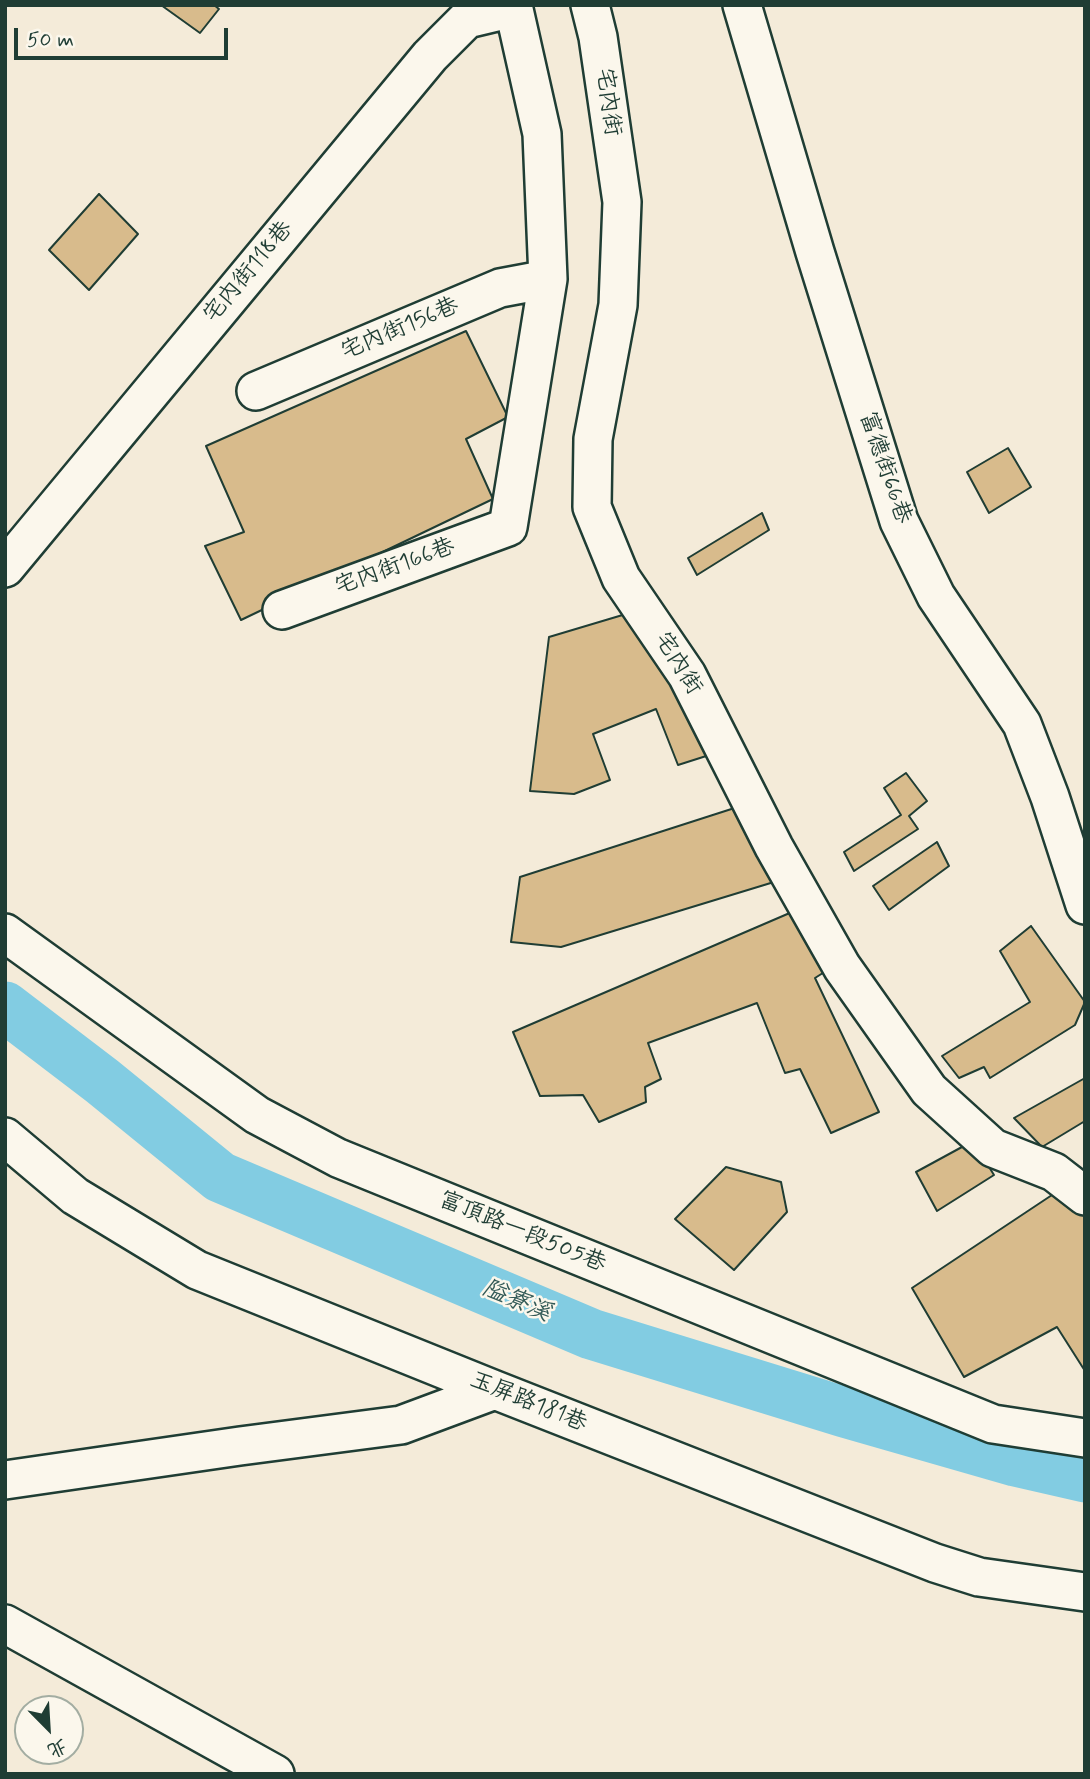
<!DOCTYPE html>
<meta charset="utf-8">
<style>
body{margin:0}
#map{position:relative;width:1090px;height:1779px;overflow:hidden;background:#f4ebd9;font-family:Mynerve,"LXGW WenKai TC",sans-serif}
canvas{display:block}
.frame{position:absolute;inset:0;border:7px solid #1f3d34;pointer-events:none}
.north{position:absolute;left:14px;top:1695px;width:70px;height:70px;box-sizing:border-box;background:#fbf7ec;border:2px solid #a3ada2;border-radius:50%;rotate:156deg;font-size:19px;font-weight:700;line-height:28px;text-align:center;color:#1f3d34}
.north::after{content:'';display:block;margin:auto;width:24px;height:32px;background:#1f3d34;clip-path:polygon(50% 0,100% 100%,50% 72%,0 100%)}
.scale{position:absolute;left:14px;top:28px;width:214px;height:32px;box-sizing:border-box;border:4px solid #1f3d34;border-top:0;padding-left:9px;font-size:21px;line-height:24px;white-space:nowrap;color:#1f3d34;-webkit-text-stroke:5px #fbf7ec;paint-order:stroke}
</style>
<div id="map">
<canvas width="1090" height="1779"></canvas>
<div class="frame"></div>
<div class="north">北</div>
<div class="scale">50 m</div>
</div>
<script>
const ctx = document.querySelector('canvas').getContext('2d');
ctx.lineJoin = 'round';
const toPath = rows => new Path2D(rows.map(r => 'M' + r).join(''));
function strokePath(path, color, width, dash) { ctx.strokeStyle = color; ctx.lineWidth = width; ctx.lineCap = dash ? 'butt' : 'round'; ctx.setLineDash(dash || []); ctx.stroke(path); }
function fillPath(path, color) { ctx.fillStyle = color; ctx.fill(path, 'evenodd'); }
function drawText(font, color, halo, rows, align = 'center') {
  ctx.font = font + ' Mynerve,"LXGW WenKai TC",sans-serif'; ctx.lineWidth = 5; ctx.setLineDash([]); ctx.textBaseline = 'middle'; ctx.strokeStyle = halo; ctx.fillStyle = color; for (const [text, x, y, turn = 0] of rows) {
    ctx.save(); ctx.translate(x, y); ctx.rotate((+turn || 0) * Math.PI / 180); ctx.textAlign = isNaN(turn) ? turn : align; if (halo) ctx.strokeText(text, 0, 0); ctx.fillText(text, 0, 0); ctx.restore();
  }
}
const stream = toPath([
 [5,1010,7,1008]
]);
const river = toPath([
 [5,1007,102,1081,220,1177,591,1334,844,1412,1015,1461,1085,1477]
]);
const building = toPath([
 [161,5,214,5,219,9,200,33,161,5],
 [99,194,138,234,89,290,49,250,99,194],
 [466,331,508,417,466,439,493,499,241,620,205,546,244,532,206,446,466,331],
 [1008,448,1031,487,989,513,967,472,1008,448],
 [762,513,769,530,697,575,688,558,762,513],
 [646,608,725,750,678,765,656,709,593,734,610,780,574,794,530,791,549,637,646,608],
 [906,773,927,801,909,816,918,829,854,871,844,852,901,815,884,788,906,773],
 [747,804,774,882,561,947,511,942,520,877,747,804],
 [937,842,949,866,889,910,873,886,937,842],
 [799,909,826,971,815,978,879,1112,831,1133,800,1069,785,1073,757,1003,648,1043,661,1079,645,1087,646,1102,599,1122,583,1095,540,1096,513,1032,799,909],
 [1031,926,1085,1002,1075,1025,990,1078,984,1067,959,1078,942,1056,1030,1002,1000,951,1031,926],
 [1085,1078,1085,1121,1042,1147,1014,1118,1085,1078],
 [973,1141,994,1175,937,1211,916,1172,973,1141],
 [726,1167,781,1182,787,1212,734,1270,675,1219,726,1167],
 [1064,1187,1085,1204,1085,1371,1057,1327,964,1377,912,1288,1064,1187]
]);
const minor = toPath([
 [590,5,598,37,622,202,618,305,593,439,592,507,621,578,687,675,774,847,842,967,929,1090,993,1148,1054,1172,1085,1196],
 [742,5,815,252,899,521,936,596,1022,724,1050,797,1085,905],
 [256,391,500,288,548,279],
 [5,568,430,56,467,19,513,8],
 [282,610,508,527,548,279,542,134,513,5],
 [5,933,257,1115,338,1158,993,1424,1085,1438],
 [5,1137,75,1196,197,1270,495,1390,935,1563,979,1577,1085,1592],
 [5,1480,240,1446,401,1425,495,1390],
 [5,1624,275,1774]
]);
const streetNames = [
 ["宅內街",607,102,82],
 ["宅內街118巷",249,273,-50],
 ["宅內街156巷",400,330,-23],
 ["富德街66巷",884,468,71],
 ["宅內街166巷",395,568,-20],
 ["宅內街",677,664,58],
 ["富頂路一段505巷",522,1233,22],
 ["玉屏路181巷",528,1403,22]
];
const waterNames = [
 ["隘寮溪",516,1302,23]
];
strokePath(stream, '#5a939c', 9);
strokePath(river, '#82cce2', 51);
fillPath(building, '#d8bb8c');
strokePath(building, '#1f3d34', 2);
strokePath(minor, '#1f3d34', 42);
strokePath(minor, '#fbf7ec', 37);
drawText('23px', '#1f3d34', '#fbf7ec', streetNames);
drawText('italic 24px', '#335a57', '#fbf7ec', waterNames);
</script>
